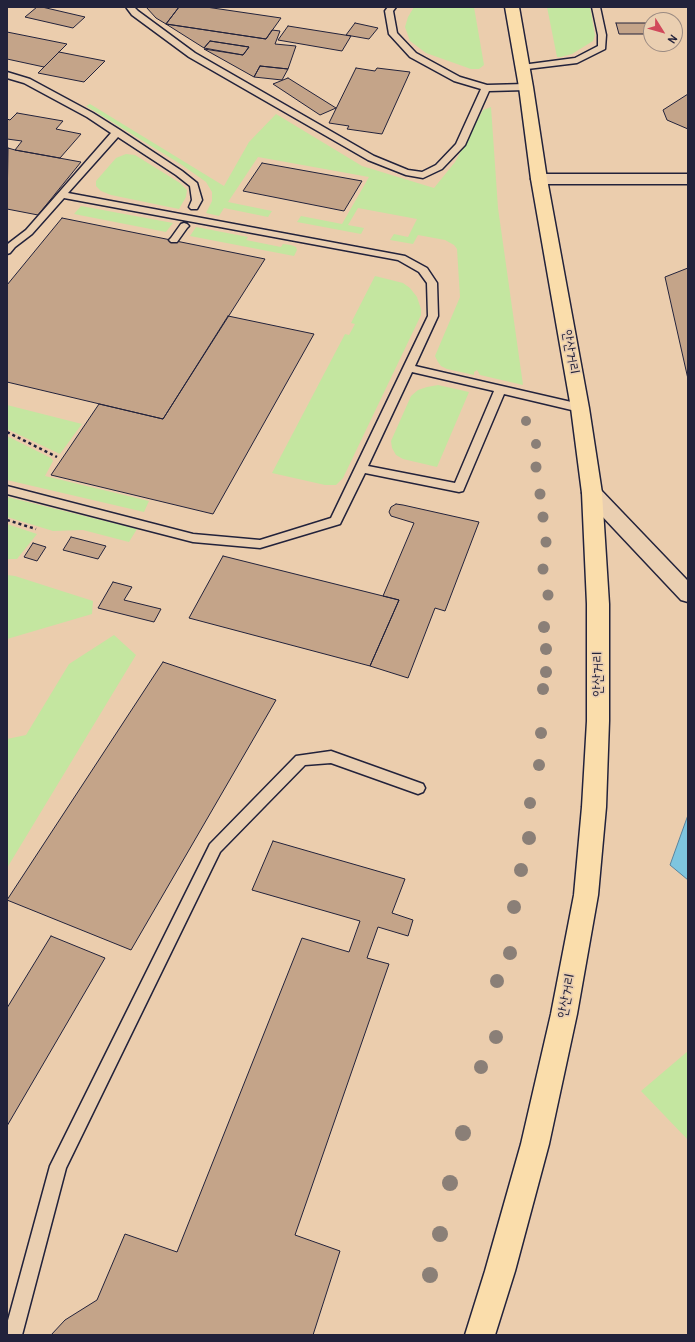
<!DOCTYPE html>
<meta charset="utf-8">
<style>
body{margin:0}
#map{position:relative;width:695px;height:1342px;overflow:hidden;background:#ebcdad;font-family:Pangolin,sans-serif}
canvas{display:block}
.frame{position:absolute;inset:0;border:8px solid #22223b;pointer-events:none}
.north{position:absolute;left:643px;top:12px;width:40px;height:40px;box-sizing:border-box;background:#eacfb1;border:1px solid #9a8a82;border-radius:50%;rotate:127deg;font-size:11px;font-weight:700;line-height:16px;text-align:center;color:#22223b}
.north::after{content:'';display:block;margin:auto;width:14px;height:18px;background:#d1495b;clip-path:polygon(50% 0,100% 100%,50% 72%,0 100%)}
</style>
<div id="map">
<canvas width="695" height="1342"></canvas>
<div class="frame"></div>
<div class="north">N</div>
</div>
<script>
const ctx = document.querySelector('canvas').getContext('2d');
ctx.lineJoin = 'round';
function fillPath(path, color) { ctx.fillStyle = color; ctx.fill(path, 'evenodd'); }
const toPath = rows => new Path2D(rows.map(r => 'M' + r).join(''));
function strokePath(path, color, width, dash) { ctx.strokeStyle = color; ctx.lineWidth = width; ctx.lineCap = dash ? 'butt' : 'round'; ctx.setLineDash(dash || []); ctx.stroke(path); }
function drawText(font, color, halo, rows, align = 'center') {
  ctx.font = font + ' Pangolin,"Poor Story",sans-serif'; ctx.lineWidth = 3.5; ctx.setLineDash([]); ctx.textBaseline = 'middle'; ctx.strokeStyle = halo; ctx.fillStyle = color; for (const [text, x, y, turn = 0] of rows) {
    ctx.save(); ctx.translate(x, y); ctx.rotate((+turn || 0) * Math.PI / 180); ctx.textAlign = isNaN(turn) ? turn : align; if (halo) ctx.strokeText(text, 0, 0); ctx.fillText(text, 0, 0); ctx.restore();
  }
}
const green = toPath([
 [414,7,474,7,484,65,479,69,471,69,426,53,410,41,405,27,408,17],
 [547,7,590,7,595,35,593,41,572,54,561,57,557,57],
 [90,104,224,186,249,142,276,114,362,166,434,188,455,162,483,110,491,107,498,208,523,385,480,375,477,370,474,372,474,375,447,369,441,366,438,362,435,356,460,297,457,249,454,245,445,240,418,235,413,244,390,240,394,234,408,237,417,219,358,208,348,225,364,228,361,234,297,222,301,216,342,224,369,177,258,157,228,202,272,211,268,217,224,208,219,216,206,213,212,201,212,192,206,182,182,165,86,106],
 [126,154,135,155,180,183,187,190,186,197,179,209,111,195,101,191,96,186,96,181,116,158],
 [81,206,173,223,166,232,74,214],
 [196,227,248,237,246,240,281,247,283,244,291,245,296,247,297,250,294,256,190,236],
 [375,276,403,283,410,288,417,297,421,309,421,315,343,478,336,485,325,485,272,473,345,334,349,335,355,324,351,323],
 [438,385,469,392,437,467,403,459,396,455,392,448,391,441,411,396,418,390,427,387],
 [7,405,82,424,60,454,7,429],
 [7,436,51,458,53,461,45,476,149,501,144,512,7,480],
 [7,497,137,529,129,542,83,530,53,531,7,517],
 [7,524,37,534,17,559,7,559],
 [7,575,15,576,93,601,92,614,7,639],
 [114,635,136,655,7,868,7,739,26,735,69,664],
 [688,1051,688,1140,641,1091]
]);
const water = toPath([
 [688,815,688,880,670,865,688,815]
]);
const building = toPath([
 [37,7,42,7,85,17,73,28,25,17,37,7],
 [146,7,179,7,166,24,156,18,146,7],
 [179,7,206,7,281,18,266,39,166,24,179,7],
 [355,23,378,28,369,39,346,35,355,23],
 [616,23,648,23,650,34,619,34,616,23],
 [166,24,266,39,272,30,280,31,275,44,296,46,288,69,260,66,254,77,204,49,243,55,249,47,210,41,204,48,166,24],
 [288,26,351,36,342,51,278,40,288,26],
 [7,32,67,44,44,67,7,59,7,32],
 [210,41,249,47,243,55,204,48,210,41],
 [59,52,105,61,84,82,38,73,59,52],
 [260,66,288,69,282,80,254,77,260,66],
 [356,68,375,71,377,68,410,72,382,134,347,129,349,126,329,123,356,68],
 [288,78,336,108,320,115,273,84,288,78],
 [688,94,688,129,667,120,663,110,688,94],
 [17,113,63,121,56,129,81,134,60,158,15,150,22,141,7,139,7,119,10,120,17,113],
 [8,148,15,150,81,162,38,215,7,209,8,148],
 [262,163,362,181,344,211,243,191,262,163],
 [62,218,265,259,163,419,7,382,7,285,62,218],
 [688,268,688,379,665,277,688,268],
 [228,316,314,334,213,514,51,475,99,404,163,419,228,316],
 [396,504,403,505,479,522,445,611,435,608,408,678,370,666,399,600,383,596,414,523,391,516,389,512,391,507,396,504],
 [71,537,106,546,98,559,63,550,71,537],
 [33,543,46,547,37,561,24,557,33,543],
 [223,556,399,600,370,666,189,618,223,556],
 [113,582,132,587,124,600,161,609,154,622,98,608,113,582],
 [163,662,276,700,131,950,7,900,163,662],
 [273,841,405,879,392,913,413,920,408,936,378,927,367,958,389,964,295,1235,340,1251,313,1335,51,1335,65,1320,97,1300,125,1234,177,1252,302,938,349,952,360,921,252,890,273,841],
 [51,936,105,958,7,1126,7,1008,51,936]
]);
const path = toPath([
 [7,432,57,457],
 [7,520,36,529]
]);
const service = toPath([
 [126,7,134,7,138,11,195,53,374,156,408,170,422,172,436,165,456,144,481,89,454,81,410,57,389,34,385,11,388,7,396,7,393,11,397,33,416,53,460,77,487,85,526,84,530,87,526,90,489,91,465,145,442,169,423,178,406,175,368,160,189,57,132,15,126,7],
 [592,7,600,7,606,35,605,49,577,63,519,70,518,68,522,65,575,58,598,46,598,35,592,7],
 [7,72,30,79,93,113,120,130,182,171,197,183,202,200,197,209,191,209,189,207,192,200,190,186,176,175,118,137,68,193,405,256,427,268,437,283,438,316,415,366,580,404,584,405,586,408,584,411,580,412,504,394,463,491,459,492,365,473,340,524,260,548,193,542,7,494,7,486,193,534,260,540,331,518,428,316,427,283,419,272,398,260,64,198,32,234,15,247,10,253,7,254,7,245,9,243,26,230,111,133,87,117,24,83,7,78,7,72],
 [412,372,494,391,455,483,368,466,412,372],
 [184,223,187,224,189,226,187,228,177,242,171,242,169,240,171,238,181,224,184,223],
 [331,751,423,784,425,788,423,792,418,794,331,763,305,765,220,852,66,1168,22,1335,7,1335,7,1324,50,1166,210,844,296,756,331,751]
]);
const minor = toPath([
 [539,174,688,174,688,184,539,184,533,182,531,179,533,176,539,174]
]);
const secondary = toPath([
 [592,486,599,488,688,581,688,602,681,600,585,498,582,493,585,488,592,486]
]);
const primary = toPath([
 [505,7,519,7,533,87,547,179,589,408,602,493,609,604,609,721,606,807,598,895,577,1014,549,1144,515,1271,495,1335,465,1335,485,1271,521,1144,551,1014,574,895,582,807,587,721,587,604,582,493,571,408,531,179,519,87,505,7]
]);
const trees = [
 [526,421,5],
 [536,444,5],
 [536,467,5.5],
 [540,494,5.5],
 [543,517,5.5],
 [546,542,5.5],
 [543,569,5.5],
 [548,595,5.5],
 [544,627,6],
 [546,649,6],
 [546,672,6],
 [543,689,6],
 [541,733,6],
 [539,765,6],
 [530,803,6],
 [529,838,7],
 [521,870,7],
 [514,907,7],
 [510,953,7],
 [497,981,7],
 [496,1037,7],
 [481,1067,7],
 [463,1133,8],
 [450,1183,8],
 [440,1234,8],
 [430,1275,8]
];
const streetNames = [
 ["안산거리",570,352,80],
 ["안산거리",598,674,-90],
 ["안산거리",567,996,-79]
];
fillPath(green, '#c4e6a0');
fillPath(water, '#7ec5df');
strokePath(water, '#59849d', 1);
fillPath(building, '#c4a489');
strokePath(building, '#22223b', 1);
strokePath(service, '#22223b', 3);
strokePath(minor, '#22223b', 3);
strokePath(secondary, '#22223b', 3);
strokePath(primary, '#22223b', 3);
strokePath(path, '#22223b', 2.5, [3, 3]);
fillPath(service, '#eacfb1');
fillPath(minor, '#eacfb1');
fillPath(secondary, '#eacfb1');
fillPath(primary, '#faddab');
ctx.fillStyle = '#8a7f77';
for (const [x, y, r] of trees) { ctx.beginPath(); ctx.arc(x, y, r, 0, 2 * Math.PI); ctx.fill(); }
drawText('14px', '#22223b', '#eacfb1', streetNames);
</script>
